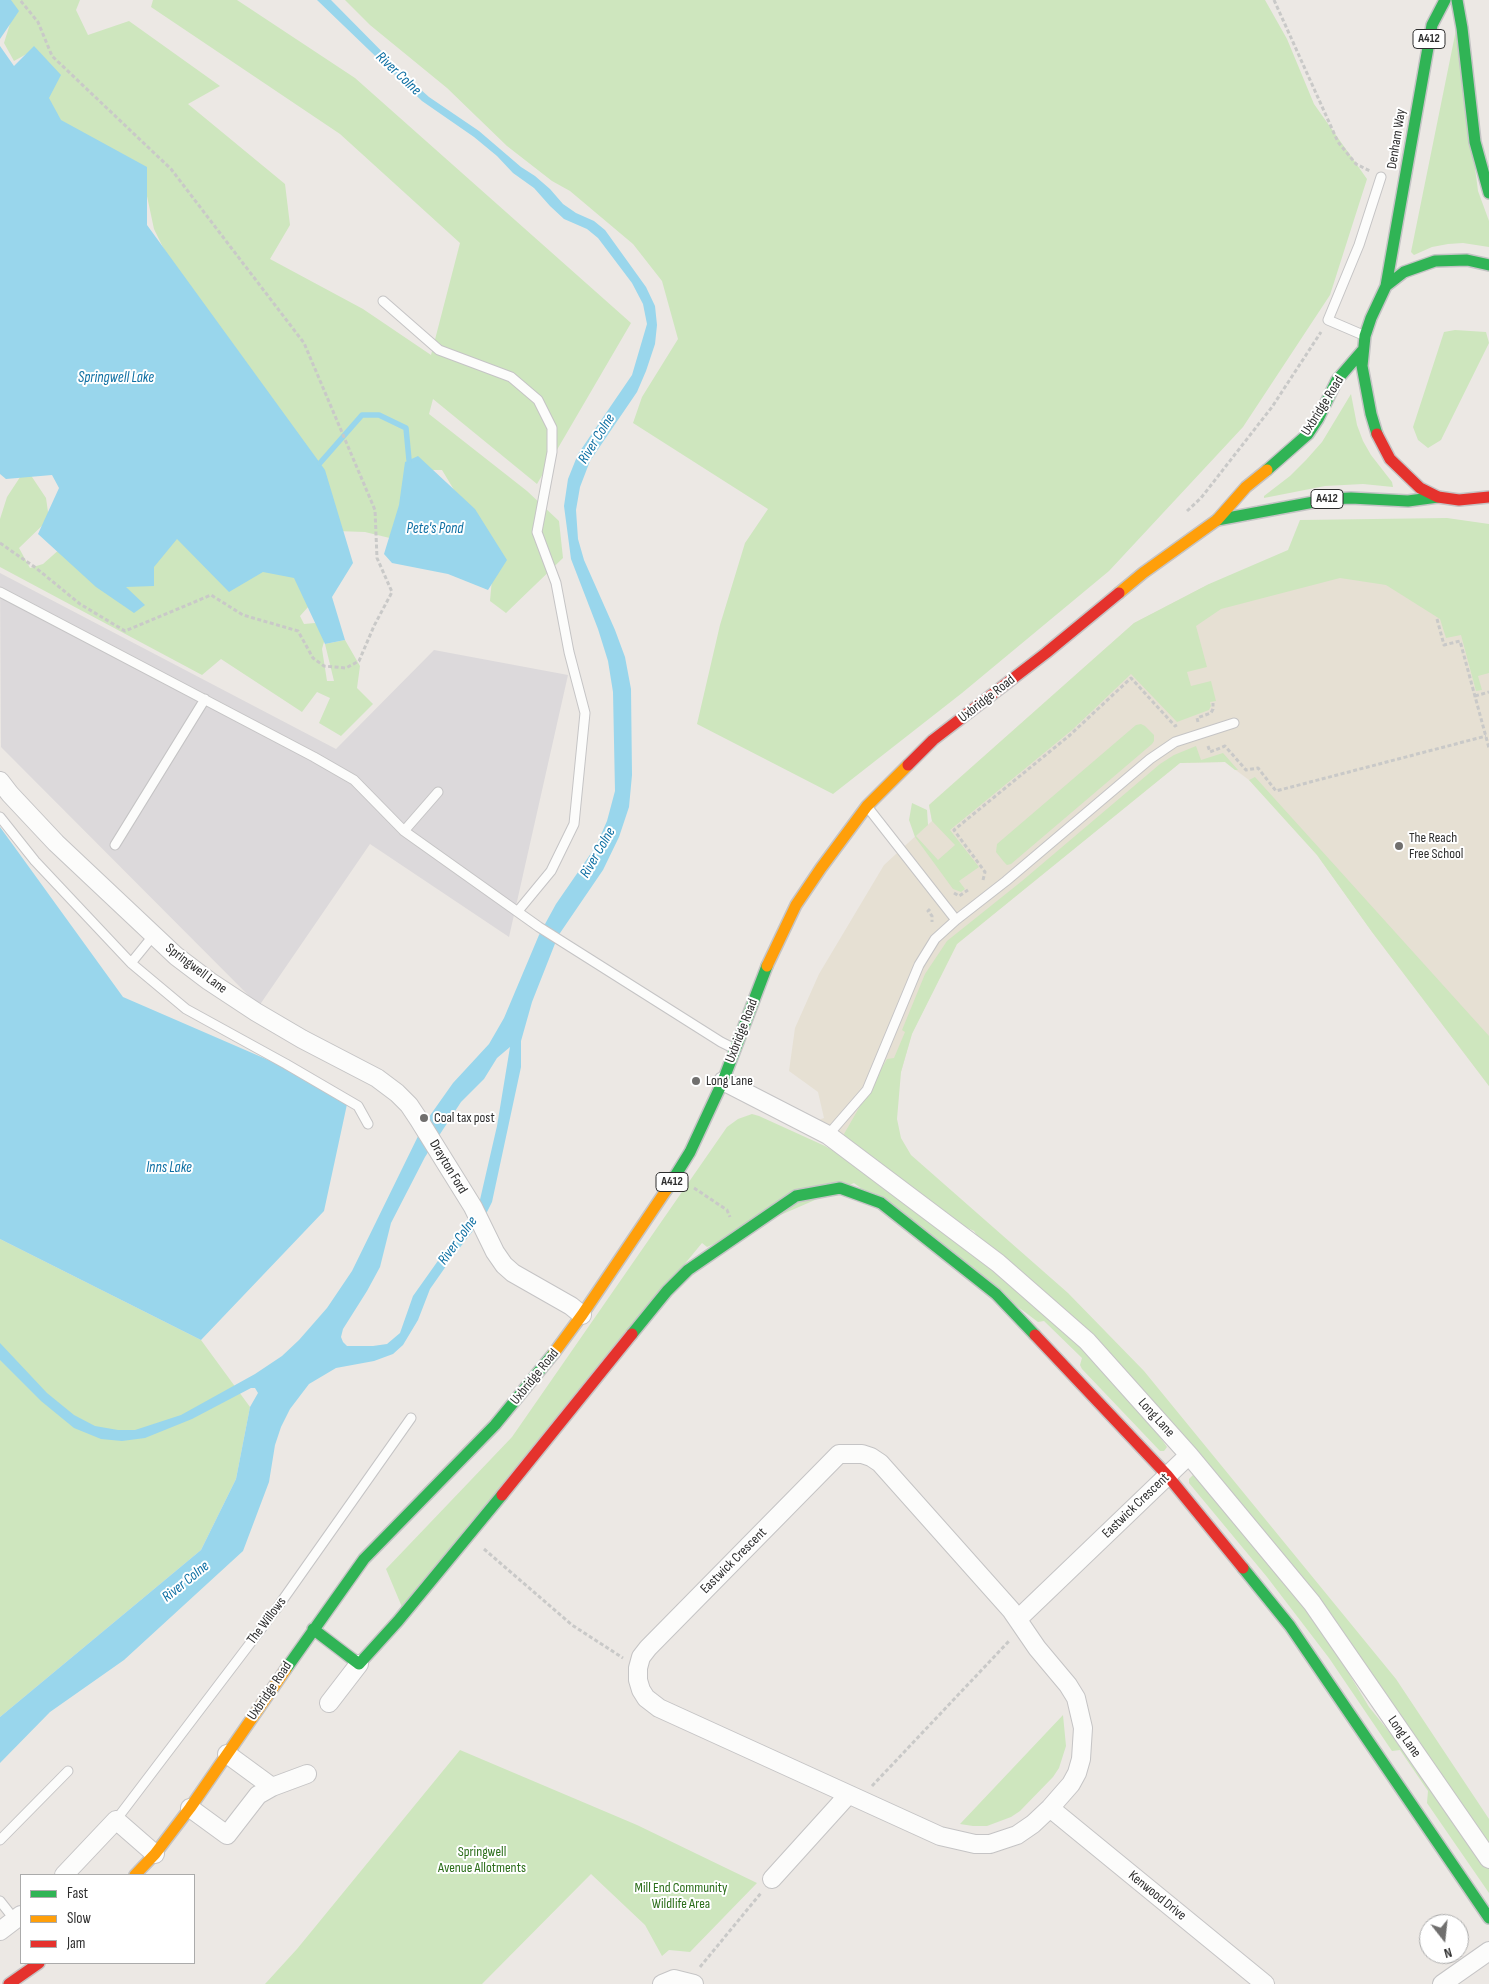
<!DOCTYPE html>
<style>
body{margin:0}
#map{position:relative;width:1489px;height:1984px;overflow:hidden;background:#ece8e4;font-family:"Sofia Sans Condensed",sans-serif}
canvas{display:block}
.legend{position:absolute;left:20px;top:1874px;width:175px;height:90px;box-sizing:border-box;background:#fff;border:1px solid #ababab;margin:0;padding:6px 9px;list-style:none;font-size:15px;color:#2e2e2e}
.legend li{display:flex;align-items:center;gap:10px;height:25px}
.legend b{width:25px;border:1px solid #ababab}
.north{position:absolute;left:1419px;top:1914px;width:50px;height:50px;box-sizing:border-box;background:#fff;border:1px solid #ababab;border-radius:50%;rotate:164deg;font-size:14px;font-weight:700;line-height:20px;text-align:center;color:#2e2e2e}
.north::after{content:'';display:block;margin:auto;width:18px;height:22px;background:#706f6e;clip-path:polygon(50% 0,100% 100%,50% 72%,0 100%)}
</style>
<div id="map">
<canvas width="1489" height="1984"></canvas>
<ul class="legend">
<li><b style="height:6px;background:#30b455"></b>Fast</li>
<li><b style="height:6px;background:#ff9f0a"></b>Slow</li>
<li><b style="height:6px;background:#e5322d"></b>Jam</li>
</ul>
<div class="north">N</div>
</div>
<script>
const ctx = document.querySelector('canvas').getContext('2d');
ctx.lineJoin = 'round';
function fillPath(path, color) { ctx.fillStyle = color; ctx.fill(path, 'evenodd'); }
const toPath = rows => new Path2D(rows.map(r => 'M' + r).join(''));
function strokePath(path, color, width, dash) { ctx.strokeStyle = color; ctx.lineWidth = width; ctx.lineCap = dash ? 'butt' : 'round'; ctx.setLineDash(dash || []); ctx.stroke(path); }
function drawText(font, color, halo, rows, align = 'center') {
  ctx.font = font + ' "Sofia Sans Condensed",sans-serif'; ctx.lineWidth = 4; ctx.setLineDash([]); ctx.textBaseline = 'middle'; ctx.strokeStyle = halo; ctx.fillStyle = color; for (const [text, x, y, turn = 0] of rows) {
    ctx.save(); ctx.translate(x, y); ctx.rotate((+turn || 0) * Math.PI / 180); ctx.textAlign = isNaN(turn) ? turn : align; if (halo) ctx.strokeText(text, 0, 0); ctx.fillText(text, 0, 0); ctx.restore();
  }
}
const industrial = toPath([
 [0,573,336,749,434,650,568,675,509,937,370,844,259,1006,1,747]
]);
const education = toPath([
 [1489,545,1489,1086,1372,932,1317,855,1249,780,1225,762,1180,763,957,944,912,1033,901,1072,854,1143,818,1120,824,1118,818,1092,789,1071,795,1028,819,974,884,865,932,821,929,805,1134,623,1209,584]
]);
const green = toPath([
 [5,0,80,0,76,10,88,35,129,21,220,86,188,104,285,184,290,225,270,259,363,309,431,355,460,243,340,134,151,7,153,0,237,0,355,78,631,323,537,484,433,399,429,414,527,491,559,521,563,558,506,613,490,601,494,556,442,470,411,470,398,540,365,532,336,531,177,276,154,229,141,168,58,124,42,99,32,51,14,61,4,43,14,11],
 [345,0,1265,0,1287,39,1314,104,1367,179,1330,295,1243,427,1109,571,962,693,833,794,697,724,720,625,745,543,768,509,633,423,642,397,678,339,662,281,633,244,570,191,552,181,507,146,447,88,370,25],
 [1457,25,1478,191,1489,221,1489,247,1463,243,1448,244,1432,247,1414,255,1411,252],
 [1455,330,1486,332,1489,343,1441,440,1428,448,1418,440,1413,427,1444,332],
 [1351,394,1357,425,1363,441,1371,455,1392,482,1393,487,1363,484,1325,486,1264,498,1264,496,1290,476,1306,460,1322,442],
 [26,468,46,498,49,519,19,548,30,568,43,564,61,548,176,532,293,569,317,597,300,616,304,624,315,623,327,631,322,649,327,681,334,681,325,644,345,640,360,666,357,688,373,704,341,736,319,723,330,698,317,692,302,712,221,659,202,675,0,567,0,519,7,497],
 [1447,518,1489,524,1489,673,1478,676,1482,690,1476,691,1461,635,1446,638,1440,619,1386,585,1340,578,1221,609,1196,626,1207,667,1187,672,1191,686,1211,681,1216,701,1210,702,1211,706,1209,710,1177,722,1131,674,1072,730,950,830,979,867,959,881,965,889,961,892,953,889,915,837,909,820,912,803,927,810,928,825,916,836,938,860,955,845,932,821,929,805,1134,623,1209,584,1288,550,1300,520],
 [1141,724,1145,726,1154,735,1154,741,1152,744,1011,864,1007,865,1004,862,996,852,997,844,1136,725],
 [1196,746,1201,760,1223,753,1238,770,1235,770,1225,762,1180,763,957,944,912,1034,901,1072,897,1119,901,1138,911,1155,1068,1293,1144,1371,1396,1679,1489,1819,1489,1849,1242,1507,981,1242,974,1231,949,1219,846,1142,844,1134,887,1059,894,1058,905,1032,902,1030,925,974,947,941,1022,881,1160,764,1174,755],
 [1255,777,1489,1036,1489,1086,1372,932,1317,855,1249,780],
 [752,1114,759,1116,825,1146,866,1170,980,1256,1093,1357,1141,1410,1167,1447,1164,1451,1160,1451,1082,1369,1080,1365,1082,1358,1044,1321,1038,1322,854,1183,707,1247,702,1243,402,1607,386,1569,512,1437,727,1127,738,1119],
 [0,1239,201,1340,250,1407,236,1479,201,1550,0,1717],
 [1193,1475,1202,1483,1243,1529,1324,1632,1369,1707,1400,1745,1489,1868,1489,1893,1427,1803,1428,1791,1400,1750,1392,1751,1329,1658,1267,1577,1189,1483,1189,1479],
 [1063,1715,1066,1746,1059,1768,1053,1777,1020,1811,1011,1817,987,1826,973,1826,960,1824],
 [460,1750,637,1825,757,1883,690,1952,669,1950,662,1956,645,1925,591,1874,482,1984,265,1984,297,1949]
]);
const water = toPath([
 [0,0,11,0,19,11,0,39],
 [317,0,331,0,410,80,429,97,479,131,521,167,535,176,550,189,563,204,576,213,594,221,605,230,646,287,655,306,657,325,655,344,646,371,637,392,590,461,580,487,576,510,578,539,584,560,615,630,625,657,631,689,632,775,629,807,619,837,603,870,558,936,532,1002,521,1041,521,1067,492,1202,486,1214,451,1259,430,1289,418,1320,403,1345,393,1354,374,1361,336,1368,309,1384,290,1409,281,1427,275,1445,269,1482,243,1551,124,1660,50,1712,0,1763,0,1717,201,1550,236,1479,250,1407,258,1393,255,1388,251,1388,192,1419,145,1438,122,1441,101,1439,74,1428,41,1401,0,1360,0,1343,47,1393,74,1415,95,1426,118,1430,135,1430,181,1415,255,1374,282,1356,299,1340,327,1308,352,1271,424,1124,453,1083,489,1044,504,1018,539,935,556,904,596,846,607,821,615,791,613,692,608,661,598,629,571,559,564,506,568,479,578,454,632,375,647,324,643,304,632,283,598,238,587,229,564,219,550,206,534,188,513,173,497,156,474,137,422,101],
 [510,1047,497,1126,479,1204,467,1224,452,1241,413,1296,400,1333,387,1344,373,1346,347,1346,343,1342,341,1337,343,1329,367,1291,380,1267,391,1223,425,1157,461,1102,484,1079,497,1058],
 [0,46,14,66,34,46,61,75,49,98,61,120,147,167,147,225,325,470,353,563,332,597,345,640,325,644,294,578,263,572,229,592,177,539,154,567,154,586,126,587,145,605,134,613,96,587,38,534,59,488,52,475,6,479,0,474],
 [418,456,475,509,507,560,488,590,448,574,392,563,384,554,399,505,405,462],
 [0,827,123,997,349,1095,324,1211,201,1340,0,1239]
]);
const stream = toPath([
 [320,463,362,415,379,415,406,428,409,460]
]);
const path = toPath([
 [1274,0,1338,142,1356,164,1370,171],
 [1187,511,1201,498,1272,407,1321,332],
 [0,543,36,568,80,604,125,631,211,595,243,615,298,631,313,658,324,666,346,668,359,661,374,626,392,592,377,558,375,510,304,343,171,169,52,56,38,22,20,0],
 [1437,619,1444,645,1460,641,1489,748],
 [1475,696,1489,692],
 [1198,722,1197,718,1211,713,1213,709,1213,703],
 [1208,746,1210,752,1225,746,1246,770,1258,768,1276,791,1486,736],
 [983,880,985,872,954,830,1070,735,1131,678,1175,726,1177,725],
 [954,893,959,896,968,890],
 [930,909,928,911,932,916,932,922],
 [694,1188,727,1210,730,1217],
 [484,1549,572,1625,623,1658],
 [872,1786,1010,1640],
 [700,1967,761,1893]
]);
const lane = toPath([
 [383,301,439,350,511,377,538,400,552,428,552,452,537,532,556,583,569,652,585,713,574,824,551,871,518,911],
 [1363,335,1328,320,1359,245,1381,177],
 [0,592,314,757,354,780,404,831,539,927,721,1042,733,1048],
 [869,809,956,920,1006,881,1150,759,1175,742,1234,723],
 [0,817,35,861,131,963,186,1009,286,1064,358,1106,368,1124],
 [404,831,438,792],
 [115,845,205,699],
 [131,963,153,936],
 [828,1135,867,1090,919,965,935,939,956,920],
 [116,1820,277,1608,411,1418],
 [0,1840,68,1771],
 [0,1901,15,1920]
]);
const street = toPath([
 [0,781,10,794,56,843,176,956,209,981,256,1012,302,1039,377,1078,397,1093,409,1105,419,1120,473,1207,495,1252,504,1265,513,1273,571,1306,582,1315],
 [723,1081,828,1135,998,1263,1087,1341,1189,1455,1312,1603,1489,1859],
 [839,1454,862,1454,871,1457,880,1463,1011,1610,1037,1648,1068,1685,1076,1698,1083,1728,1081,1759,1077,1773,1071,1784,1050,1808,1033,1824,1017,1835,990,1844,975,1844,940,1836,659,1708,646,1698,641,1690,638,1680,638,1668,641,1657,648,1648,839,1454],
 [1018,1619,1189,1455],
 [329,1703,359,1664],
 [272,1787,307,1774],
 [190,1808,227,1835,258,1795,272,1787,227,1754],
 [1050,1808,1265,1984],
 [64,1875,116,1820,155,1854],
 [772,1879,848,1795],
 [0,1931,21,1915],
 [662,1984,674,1979,694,1984],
 [1442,1984,1489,1951]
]);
const fast = toPath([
 [1457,0,1462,28,1475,142,1489,193],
 [1386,286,1432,25,1445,0],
 [1377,434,1371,414,1362,366,1365,336,1371,318,1386,286,1404,272,1435,261,1467,260,1489,265],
 [1267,470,1308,434,1318,419,1337,380,1362,351],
 [1217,520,1330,499,1351,498,1408,501,1438,497],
 [667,1189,690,1152,723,1081,767,966],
 [632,1334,667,1291,688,1270,796,1196,840,1188,881,1203,996,1294,1035,1335],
 [1243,1568,1290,1626,1489,1918],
 [313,1629,359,1664,398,1621,502,1495],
 [286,1669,364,1559,495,1425,554,1353]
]);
const slow = toPath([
 [1119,593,1143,573,1217,520,1246,487,1267,470],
 [767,966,796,905,821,868,867,806,908,765],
 [554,1353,582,1315,667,1189],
 [135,1875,155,1854,190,1808,286,1669]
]);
const jam = toPath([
 [1377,434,1390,459,1420,488,1438,497,1459,500,1489,497],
 [908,765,933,740,1046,653,1119,593],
 [1035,1335,1167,1475,1243,1568],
 [502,1495,632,1334],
 [9,1984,39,1963]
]);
const markers = [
 [1399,846,5,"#706f6e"],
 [696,1081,5,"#706f6e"],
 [424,1118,5,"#706f6e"]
];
const shields = [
 [1429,39,32],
 [1327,499,32],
 [672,1182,32]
];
const shieldNames = [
 ["A412",1429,39],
 ["A412",1327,499],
 ["A412",672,1182]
];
const streetNames = [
 ["Denham Way",1397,139,-81],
 ["Uxbridge Road",1323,406,-58],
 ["Uxbridge Road",987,699,-38],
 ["Springwell Lane",196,969,37],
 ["Uxbridge Road",742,1031,-69],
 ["Drayton Ford",448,1167,59],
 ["Uxbridge Road",535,1377,-51],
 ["Long Lane",1156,1418,48],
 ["Eastwick Crescent",1136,1506,-44],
 ["Eastwick Crescent",734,1561,-45],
 ["The Willows",267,1621,-53],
 ["Uxbridge Road",270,1691,-56],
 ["Long Lane",1404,1737,55],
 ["Kenwood Drive",1157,1896,39]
];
const poiNames = [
 ["The Reach",1409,838],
 ["Free School",1409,854],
 ["Long Lane",706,1081],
 ["Coal tax post",434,1118]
];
const parkNames = [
 ["Springwell",482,1852],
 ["Avenue Allotments",482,1868],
 ["Mill End Community",681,1888],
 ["Wildlife Area",681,1904]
];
const waterNames = [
 ["River Colne",398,74,43],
 ["Springwell Lake",116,378],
 ["River Colne",597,439,-58],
 ["Pete's Pond",435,529],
 ["River Colne",598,853,-60],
 ["Inns Lake",169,1168],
 ["River Colne",458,1241,-54],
 ["River Colne",186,1582,-39]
];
fillPath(industrial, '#dcd9db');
fillPath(education, '#e6e0d3');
fillPath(green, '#cee6be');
fillPath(water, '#99d6ec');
strokePath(stream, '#99d6ec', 5.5);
strokePath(lane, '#c5c4c5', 11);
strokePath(street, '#c5c4c5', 20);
strokePath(fast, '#c5c4c5', 14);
strokePath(slow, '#c5c4c5', 14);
strokePath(jam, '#c5c4c5', 14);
strokePath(path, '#c9c9c8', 3, [4, 2.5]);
strokePath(lane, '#fcfcfb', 9);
strokePath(street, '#fcfcfb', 18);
strokePath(fast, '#30b455', 11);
strokePath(slow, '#ff9f0a', 11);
strokePath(jam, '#e5322d', 11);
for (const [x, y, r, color] of markers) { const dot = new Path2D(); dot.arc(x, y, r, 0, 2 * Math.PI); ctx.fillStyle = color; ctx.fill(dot); strokePath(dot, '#fff', 2); }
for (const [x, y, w] of shields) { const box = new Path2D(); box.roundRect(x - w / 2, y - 9.5, w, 19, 4); ctx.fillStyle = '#fff'; ctx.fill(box); strokePath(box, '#2e2e2e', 1); }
drawText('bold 12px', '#2e2e2e', null, shieldNames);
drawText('14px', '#2e2e2e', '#fff', streetNames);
drawText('14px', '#2e2e2e', '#fff', poiNames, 'left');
drawText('14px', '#2c6e1b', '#fff', parkNames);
drawText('italic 15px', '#0d6fa3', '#fff', waterNames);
</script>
